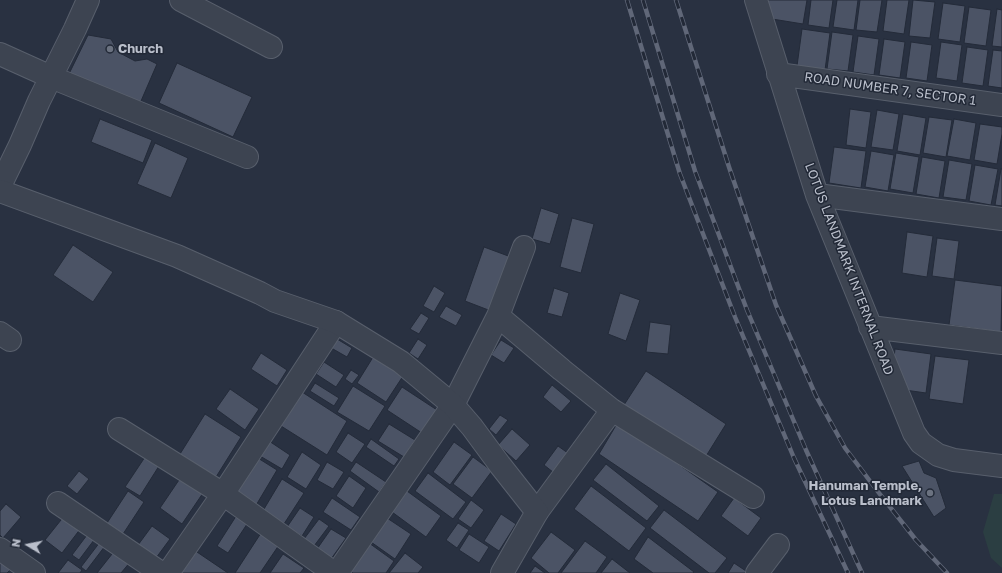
<!DOCTYPE html>
<style>
body{margin:0}
#map{position:relative;width:1002px;height:573px;overflow:hidden;background:#293141;font-family:"Golos Text",sans-serif}
canvas{display:block}
.north{position:absolute;left:8px;top:525px;width:40px;height:40px;-webkit-text-stroke:3px #222937;paint-order:stroke;rotate:280deg;font-size:11px;font-weight:700;line-height:16px;text-align:center;color:#babfcb}
.north::after{content:'';display:block;margin:auto;width:14px;height:18px;background:#babfcb;clip-path:polygon(50% 0,100% 100%,50% 72%,0 100%)}
</style>
<div id="map">
<canvas width="1002" height="573"></canvas>
<div class="north">N</div>
</div>
<script>
const ctx = document.querySelector('canvas').getContext('2d');
ctx.lineJoin = 'round';
function fillPath(path, color) { ctx.fillStyle = color; ctx.fill(path, 'evenodd'); }
const toPath = rows => new Path2D(rows.map(r => 'M' + r).join(''));
function strokePath(path, color, width, dash) { ctx.strokeStyle = color; ctx.lineWidth = width; ctx.lineCap = dash ? 'butt' : 'round'; ctx.setLineDash(dash || []); ctx.stroke(path); }
function drawText(font, color, halo, rows, align = 'center') {
  ctx.font = font + ' "Golos Text",sans-serif'; ctx.lineWidth = 3; ctx.setLineDash([]); ctx.textBaseline = 'middle'; ctx.strokeStyle = halo; ctx.fillStyle = color; for (const [text, x, y, turn = 0] of rows) {
    ctx.save(); ctx.translate(x, y); ctx.rotate((+turn || 0) * Math.PI / 180); ctx.textAlign = isNaN(turn) ? turn : align; if (halo) ctx.strokeText(text, 0, 0); ctx.fillText(text, 0, 0); ctx.restore();
  }
}
const green = toPath([
 [994,494,1002,494,1002,568,991,558,983,532]
]);
const building = toPath([
 [768,0,807,0,803,24,766,18,768,0],
 [811,0,833,0,829,28,808,25,811,0],
 [837,0,858,0,854,30,833,27,837,0],
 [860,0,882,0,877,32,856,30,860,0],
 [887,0,909,0,904,34,883,31,887,0],
 [913,0,935,2,930,38,909,36,913,0],
 [943,3,965,6,960,42,938,39,943,3],
 [969,7,991,10,986,46,964,43,969,7],
 [997,9,1002,10,1002,47,992,46,997,9],
 [802,29,830,33,825,70,797,66,802,29],
 [832,32,853,35,848,71,827,69,832,32],
 [88,35,111,39,118,52,135,61,147,59,157,64,138,108,66,80,88,35],
 [858,36,879,39,874,75,853,72,858,36],
 [884,39,905,42,900,78,879,75,884,39],
 [911,42,932,45,927,81,906,78,911,42],
 [941,42,962,45,957,81,936,78,941,42],
 [967,47,988,50,983,86,962,83,967,47],
 [993,50,1002,51,1002,88,988,86,993,50],
 [177,63,252,97,233,137,159,103,177,63],
 [850,109,871,112,866,148,846,145,850,109],
 [877,110,899,114,893,150,871,147,877,110],
 [903,114,926,118,920,155,897,151,903,114],
 [929,117,952,120,946,157,923,153,929,117],
 [100,119,152,140,143,163,91,142,100,119],
 [954,119,976,123,970,160,947,156,954,119],
 [980,124,1002,127,1002,134,997,164,974,160,980,124],
 [155,143,188,158,171,198,137,184,155,143],
 [834,147,866,151,861,188,829,183,834,147],
 [871,151,894,155,888,191,865,187,871,151],
 [896,153,919,157,913,193,890,189,896,153],
 [922,157,945,161,939,198,916,194,922,157],
 [949,160,972,164,966,200,943,197,949,160],
 [975,165,998,169,991,205,969,201,975,165],
 [1001,169,1002,169,1002,206,995,205,1001,169],
 [541,208,559,214,550,244,532,239,541,208],
 [572,218,594,224,581,273,560,267,572,218],
 [907,232,933,236,927,277,902,273,907,232],
 [937,238,959,241,954,279,932,276,937,238],
 [73,245,113,272,93,302,53,275,73,245],
 [484,247,511,257,491,311,465,301,484,247],
 [955,280,1002,286,1001,332,949,325,955,280],
 [434,286,445,293,434,312,423,306,434,286],
 [554,288,569,293,562,317,547,313,554,288],
 [620,293,640,300,626,341,608,334,620,293],
 [446,306,462,315,456,326,439,317,446,306],
 [421,313,429,318,419,334,410,329,421,313],
 [650,322,671,325,668,354,646,352,650,322],
 [332,336,352,348,347,357,326,345,332,336],
 [418,339,427,345,418,359,409,353,418,339],
 [501,340,514,348,504,363,491,355,501,340],
 [895,349,931,354,926,393,905,390,893,367,895,349],
 [261,353,287,370,277,386,251,369,261,353],
 [375,354,405,373,386,402,357,383,375,354],
 [935,356,969,360,963,404,929,399,935,356],
 [324,362,344,375,336,387,316,374,324,362],
 [351,370,359,375,352,384,345,379,351,370],
 [646,371,726,424,703,461,622,408,646,371],
 [315,383,339,398,334,406,310,391,315,383],
 [552,385,571,401,561,412,543,397,552,385],
 [353,386,385,406,369,431,337,412,353,386],
 [402,387,437,410,422,433,387,410,402,387],
 [230,389,259,409,245,430,216,409,230,389],
 [302,392,347,421,327,455,281,426,302,392],
 [205,414,241,437,216,477,180,454,205,414],
 [500,415,508,420,496,435,489,429,500,415],
 [618,422,718,492,698,521,599,454,618,422],
 [389,424,415,440,404,457,378,441,389,424],
 [512,429,530,445,516,461,498,445,512,429],
 [348,433,365,444,352,463,336,452,348,433],
 [371,439,399,459,394,466,366,447,371,439],
 [269,441,290,455,282,469,260,456,269,441],
 [454,442,472,455,450,485,433,472,454,442],
 [558,446,572,456,558,476,544,465,558,446],
 [302,452,321,465,306,489,287,477,302,452],
 [253,455,277,470,255,507,231,492,253,455],
 [145,457,159,466,140,496,125,487,145,457],
 [473,457,492,471,472,498,453,484,473,457],
 [919,461,924,473,936,478,946,508,934,517,902,466,919,461],
 [327,462,344,472,333,489,317,480,327,462],
 [356,462,386,482,379,492,350,471,356,462],
 [606,464,659,506,647,521,593,480,606,464],
 [79,471,89,479,77,494,67,486,79,471],
 [428,473,466,502,453,519,415,491,428,473],
 [349,476,366,488,353,508,336,496,349,476],
 [181,477,203,493,182,524,160,508,181,477],
 [282,479,304,493,282,527,261,514,282,479],
 [591,486,646,528,629,551,574,509,591,486],
 [128,491,144,502,123,534,107,523,128,491],
 [407,491,441,516,426,537,392,512,407,491],
 [332,498,360,517,351,530,323,512,332,498],
 [734,498,761,518,748,536,721,516,734,498],
 [471,500,484,510,471,528,458,519,471,500],
 [6,504,21,517,3,538,0,535,0,511,6,504],
 [300,508,314,517,302,536,287,527,300,508],
 [240,510,251,518,228,553,217,546,240,510],
 [664,510,727,558,715,573,709,573,650,528,664,510],
 [501,514,516,524,499,551,484,541,501,514],
 [65,515,81,528,62,553,45,540,65,515],
 [387,518,411,534,395,559,371,542,387,518],
 [319,519,329,526,314,546,304,539,319,519],
 [458,523,469,530,457,548,446,540,458,523],
 [152,526,170,539,156,558,138,545,152,526],
 [331,529,346,538,331,559,317,549,331,529],
 [551,532,575,550,558,573,549,573,531,558,551,532],
 [261,533,279,545,260,573,235,573,261,533],
 [469,534,489,547,479,563,459,550,469,534],
 [87,535,94,540,79,560,72,555,87,535],
 [648,537,694,572,693,573,653,573,634,559,648,537],
 [585,541,607,557,596,573,561,573,585,541],
 [100,542,105,546,86,571,81,567,100,542],
 [369,543,394,561,386,573,353,573,350,571,369,543],
 [116,549,131,561,121,573,97,573,116,549],
 [194,550,228,573,183,573,180,571,194,550],
 [405,553,423,567,418,573,389,573,405,553],
 [283,554,304,568,300,573,270,573,283,554],
 [0,556,13,567,7,573,0,573,0,556],
 [612,559,630,573,601,573,612,559],
 [68,560,82,570,80,573,58,573,68,560],
 [734,563,749,573,728,573,734,563],
 [535,566,545,573,530,573,535,566]
]);
const minor = toPath([
 [181,0,271,47],
 [756,0,817,195,914,433,921,443,938,455,954,460,1002,466],
 [0,54,51,77,247,157],
 [778,74,1002,105],
 [0,186,20,145,39,101,75,29,88,0],
 [817,195,1002,219],
 [524,247,498,316,562,370,612,410,753,497],
 [870,327,1002,343],
 [0,333,10,340],
 [119,429,223,494,334,573],
 [58,503,161,573],
 [537,512,612,410],
 [0,549,34,573],
 [168,573,223,494,336,322],
 [337,573,453,405,498,316],
 [757,573,778,545]
]);
const tertiary = toPath([
 [0,191,177,256,260,293,275,301,336,322,401,362,453,405,472,427,500,465,537,512,502,573]
]);
const rail = toPath([
 [627,0,680,174,735,317,794,458,848,573],
 [643,0,695,171,747,310,806,450,862,573],
 [676,0,729,167,776,305,816,396,845,448,879,493,916,540,947,573]
]);
const markers = [
 [110,49,4,"#6b7280"],
 [930,493,4,"#6b7280"]
];
const poiNames = [
 ["Church",118,49],
 ["Hanuman Temple,",922,486,"right"],
 ["Lotus Landmark",922,501,"right"]
];
const streetNames = [
 ["ROAD NUMBER 7, SECTOR 1",890,89,8],
 ["LOTUS LANDMARK INTERNAL ROAD",849,269,69]
];
fillPath(green, '#2b3e42');
fillPath(building, '#4b5365');
strokePath(building, '#242b39', 1);
strokePath(minor, '#585f6c', 24);
strokePath(tertiary, '#585f6c', 24);
strokePath(minor, '#3d4451', 22);
strokePath(tertiary, '#3d4451', 22);
strokePath(rail, '#606778', 4.5);
strokePath(rail, '#222937', 3, [9]);
for (const [x, y, r, color] of markers) { const dot = new Path2D(); dot.arc(x, y, r, 0, 2 * Math.PI); ctx.fillStyle = color; ctx.fill(dot); strokePath(dot, '#222937', 1.5); }
drawText('bold 13px', '#babfcb', '#222937', poiNames, 'left');
drawText('13px', '#babfcb', '#222937', streetNames);
</script>
